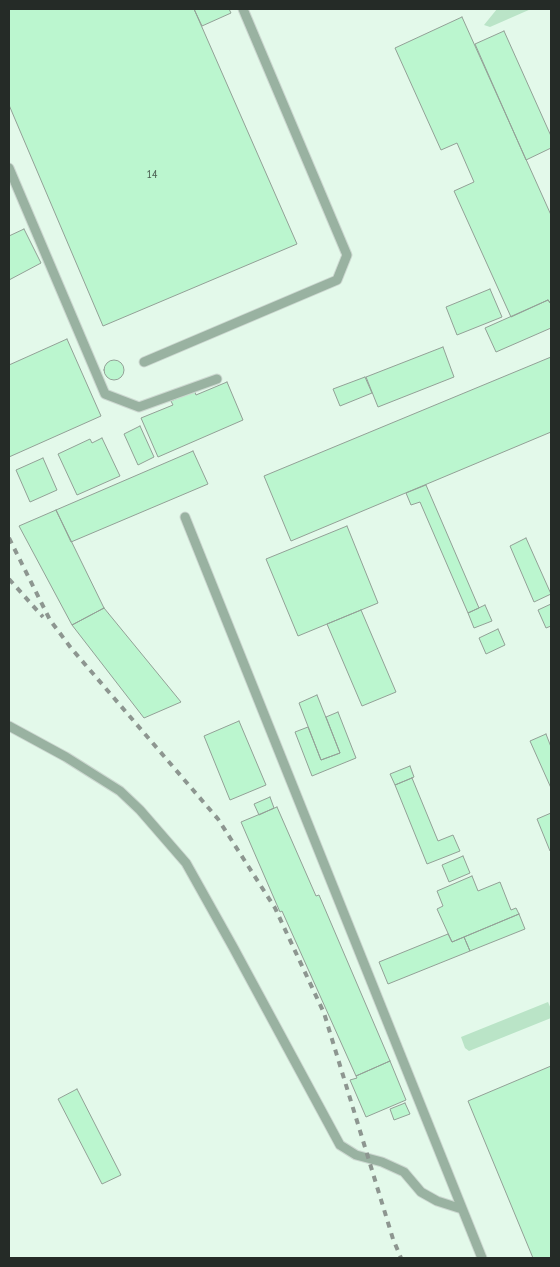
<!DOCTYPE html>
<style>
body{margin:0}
#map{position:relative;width:560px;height:1267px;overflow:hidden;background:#f2fef6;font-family:"PT Sans Narrow",sans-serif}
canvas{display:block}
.frame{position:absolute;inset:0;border:10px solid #252b27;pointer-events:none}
</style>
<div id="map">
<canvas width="560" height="1267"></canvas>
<div class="frame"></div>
</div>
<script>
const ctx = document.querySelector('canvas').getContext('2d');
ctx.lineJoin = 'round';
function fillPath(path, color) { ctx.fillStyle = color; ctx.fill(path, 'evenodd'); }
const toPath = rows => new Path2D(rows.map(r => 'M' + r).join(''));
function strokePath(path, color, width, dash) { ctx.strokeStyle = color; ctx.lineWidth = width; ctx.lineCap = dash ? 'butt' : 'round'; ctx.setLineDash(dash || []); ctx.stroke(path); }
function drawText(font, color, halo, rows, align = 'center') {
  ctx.font = font + ' "PT Sans Narrow",sans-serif'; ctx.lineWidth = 4; ctx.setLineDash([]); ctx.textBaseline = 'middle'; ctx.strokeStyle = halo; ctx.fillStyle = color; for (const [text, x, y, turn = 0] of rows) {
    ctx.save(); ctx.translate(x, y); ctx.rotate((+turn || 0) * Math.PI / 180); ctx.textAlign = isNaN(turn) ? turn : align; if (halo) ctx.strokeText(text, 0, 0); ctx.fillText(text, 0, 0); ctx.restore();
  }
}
const built = toPath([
 [9,9,551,9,551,1258,9,1258]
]);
const green = toPath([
 [497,9,531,9,490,27,484,25],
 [548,1002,551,1009,551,1018,469,1051,465,1048,461,1037]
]);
const building = toPath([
 [9,9,194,9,297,244,103,326,9,105,9,9],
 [194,9,229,9,231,13,202,26,194,9],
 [462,17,551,215,551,304,548,300,511,317,454,191,474,182,457,143,441,150,395,48,462,17],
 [504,31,551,136,551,148,526,160,475,44,504,31],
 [24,229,41,263,9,280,9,236,24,229],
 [490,289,502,317,457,335,446,307,490,289],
 [548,300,551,304,551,328,496,352,485,328,548,300],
 [67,339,101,416,9,457,9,365,67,339],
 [443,347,454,377,378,407,366,377,443,347],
 [551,357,551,432,291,541,264,476,551,357],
 '104 370a10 10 0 1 1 20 0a10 10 0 1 1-20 0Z',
 [365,377,372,393,340,406,333,389,365,377],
 [227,382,243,420,158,457,141,418,173,405,171,401,194,390,196,395,227,382],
 [140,426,154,457,138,465,124,434,140,426],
 [102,438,120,476,77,495,58,454,90,439,92,443,102,438],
 [193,451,208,484,71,542,56,510,193,451],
 [43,458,57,490,30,502,16,470,43,458],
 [426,485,479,608,468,613,420,502,411,505,406,493,426,485],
 [56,510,104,608,72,625,19,526,56,510],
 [347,526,378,603,298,636,266,559,347,526],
 [526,538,551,594,534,602,510,546,526,538],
 [551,604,551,626,546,628,538,610,551,604],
 [485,605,492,621,474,628,468,613,485,605],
 [104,608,181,702,144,718,72,625,104,608],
 [361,610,396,692,362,706,327,624,361,610],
 [498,629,505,645,486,654,479,638,498,629],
 [317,695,340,753,321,760,299,703,317,695],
 [338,712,356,758,312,776,295,732,308,727,321,760,340,753,326,717,338,712],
 [239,721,266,785,230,800,204,736,239,721],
 [546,734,551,747,551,788,530,741,546,734],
 [410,766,414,777,395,785,390,774,410,766],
 [412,778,438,841,453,835,460,851,427,864,395,785,412,778],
 [270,797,274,808,259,815,254,804,270,797],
 [277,807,316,896,319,895,390,1061,356,1076,282,911,280,912,241,822,277,807],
 [551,813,551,851,550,851,537,819,551,813],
 [463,856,470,873,449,882,442,865,463,856],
 [472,876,478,891,500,882,511,910,516,908,519,914,452,942,437,909,443,906,437,891,472,876],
 [519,914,525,929,470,951,464,937,519,914],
 [448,934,452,942,464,937,470,951,388,984,379,962,448,934],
 [390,1061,406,1100,366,1117,350,1080,357,1078,356,1076,390,1061],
 [551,1066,551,1258,533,1258,468,1101,551,1066],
 [77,1089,121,1175,102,1184,58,1099,77,1089],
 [405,1103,410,1114,394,1120,390,1109,405,1103]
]);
const service = toPath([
 [9,168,105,394,139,407,217,379],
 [144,362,337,280,347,255,243,9],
 [185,517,482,1258],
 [9,726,66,757,120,791,140,810,186,863,233,947,340,1145,356,1155,382,1162,404,1172,421,1192,437,1201,462,1209]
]);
const rail = toPath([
 [9,538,50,620,71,648,218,819,275,908,324,1013,393,1239,401,1258],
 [9,579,43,617]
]);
const numberNames = [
 ["14",152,175]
];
fillPath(built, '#e3f9ea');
fillPath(green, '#bae4c7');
fillPath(building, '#bbf6cf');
strokePath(building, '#93a197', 1);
strokePath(service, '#cdd8d1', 11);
strokePath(service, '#99b2a1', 9);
strokePath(rail, '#8d9690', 4, [6, 6]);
drawText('12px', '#4a5e51', null, numberNames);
</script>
